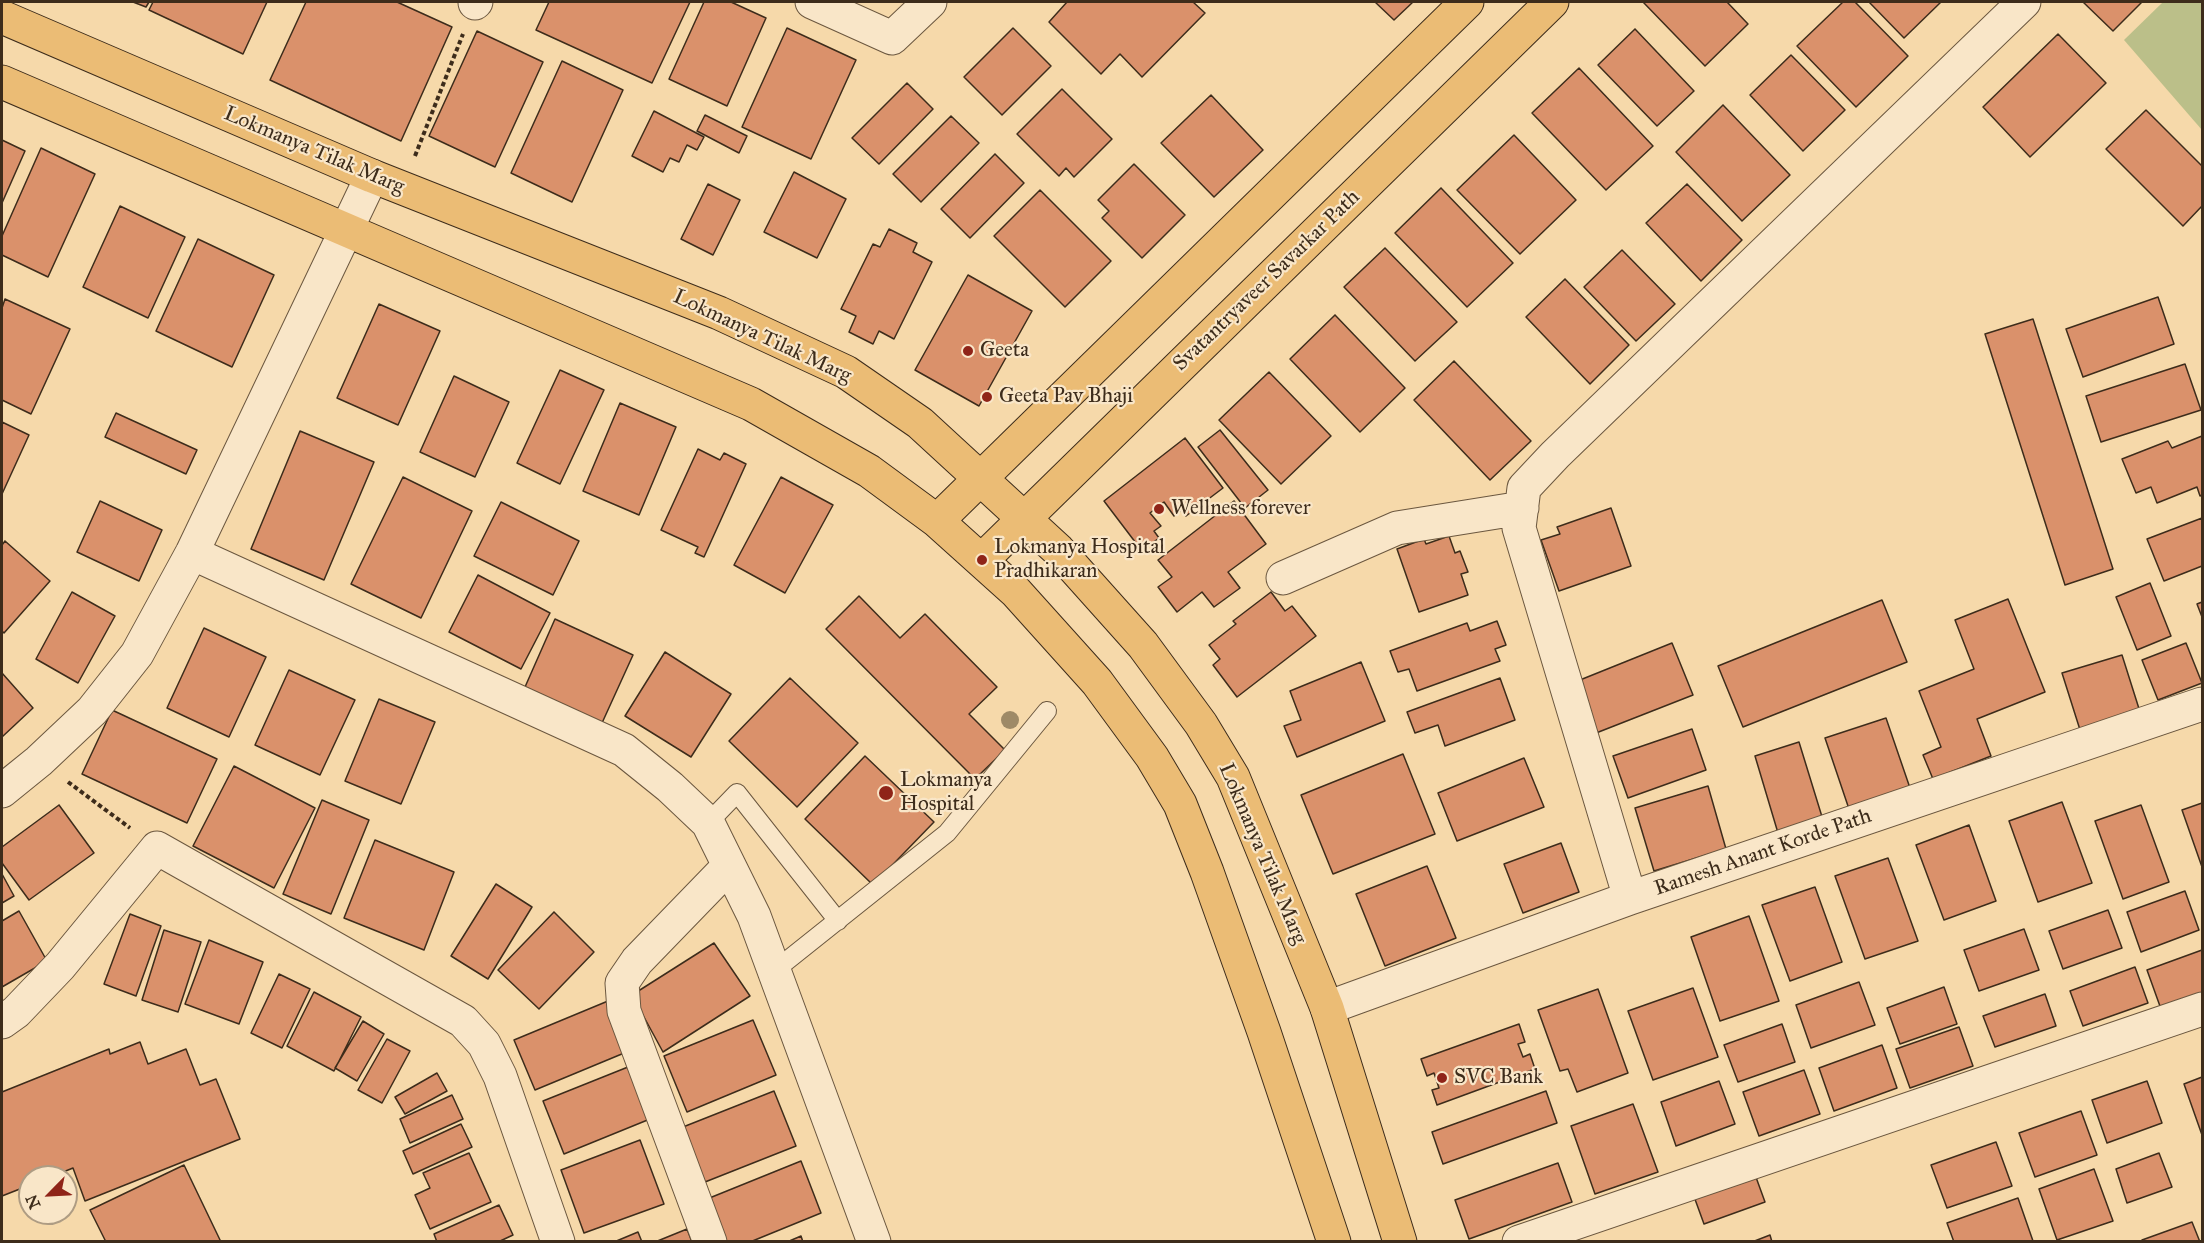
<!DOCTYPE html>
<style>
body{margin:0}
#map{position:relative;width:2204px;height:1243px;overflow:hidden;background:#f6d9aa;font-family:"IM FELL Great Primer",serif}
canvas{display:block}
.frame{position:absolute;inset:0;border:3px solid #3d2c1b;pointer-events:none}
.north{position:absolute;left:18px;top:1165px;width:60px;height:60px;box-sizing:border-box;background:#f9e6c8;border:2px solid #ae9c83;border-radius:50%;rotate:246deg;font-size:16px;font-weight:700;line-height:24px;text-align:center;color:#3d2c1b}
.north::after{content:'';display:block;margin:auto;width:21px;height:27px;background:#8f2418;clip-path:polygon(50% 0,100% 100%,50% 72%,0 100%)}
</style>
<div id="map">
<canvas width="2204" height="1243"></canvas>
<div class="frame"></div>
<div class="north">N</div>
</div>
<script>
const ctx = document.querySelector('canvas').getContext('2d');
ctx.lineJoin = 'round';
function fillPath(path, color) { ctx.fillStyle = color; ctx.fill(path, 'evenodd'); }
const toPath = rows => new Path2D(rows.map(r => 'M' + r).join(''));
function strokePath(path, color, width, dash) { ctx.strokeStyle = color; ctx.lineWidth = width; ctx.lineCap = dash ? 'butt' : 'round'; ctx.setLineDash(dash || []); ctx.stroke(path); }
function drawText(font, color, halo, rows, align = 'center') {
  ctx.font = font + ' "IM FELL Great Primer",serif'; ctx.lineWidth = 4.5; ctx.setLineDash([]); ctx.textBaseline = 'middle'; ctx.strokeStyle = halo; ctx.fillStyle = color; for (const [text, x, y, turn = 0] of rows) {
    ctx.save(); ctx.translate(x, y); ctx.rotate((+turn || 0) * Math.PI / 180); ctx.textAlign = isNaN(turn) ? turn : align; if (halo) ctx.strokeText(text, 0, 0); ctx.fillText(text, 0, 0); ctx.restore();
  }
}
const green = toPath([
 [2163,2,2202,2,2202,130,2124,40]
]);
const building = toPath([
 [133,2,149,2,146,7,133,2],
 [153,2,267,2,243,54,149,10,153,2],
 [306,2,397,2,452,27,401,141,270,80,306,2],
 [549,2,690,2,652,83,536,30,549,2],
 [704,2,731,2,766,18,727,106,669,79,704,2],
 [1067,2,1193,2,1205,13,1142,77,1120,54,1101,74,1049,22,1067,2],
 [1375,2,1413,2,1394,20,1375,2],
 [1643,2,1727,2,1748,24,1705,66,1643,2],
 [1843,2,1855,2,1908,56,1856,107,1797,46,1843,2],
 [1869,2,1941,2,1904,38,1869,2],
 [2083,2,2142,2,2113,31,2083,2],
 [787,28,856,60,811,159,742,127,787,28],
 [1013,28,1051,66,1002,115,964,77,1013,28],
 [1635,29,1694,91,1657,126,1598,65,1635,29],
 [477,31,543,62,495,167,429,136,477,31],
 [2058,34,2106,83,2030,157,1983,107,2058,34],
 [1791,55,1845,110,1803,151,1750,95,1791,55],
 [562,61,623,90,572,202,511,173,562,61],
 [1579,68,1653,146,1606,190,1532,113,1579,68],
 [907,83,933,109,879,164,852,138,907,83],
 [1062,89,1112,139,1074,177,1066,168,1059,176,1017,134,1062,89],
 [1211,95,1263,150,1214,197,1161,143,1211,95],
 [1723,105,1790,175,1742,221,1676,152,1723,105],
 [2146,110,2202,166,2202,206,2183,226,2106,149,2146,110],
 [654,111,704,137,697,150,687,145,679,162,670,158,663,172,632,156,654,111],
 [705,115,747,136,739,153,697,131,705,115],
 [951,116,979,143,921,202,893,174,951,116],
 [1514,135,1576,200,1520,254,1457,190,1514,135],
 [2,140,25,151,2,203,2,140],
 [41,148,95,174,48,277,2,255,2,236,41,148],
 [995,154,1024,183,970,238,941,209,995,154],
 [1134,164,1185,215,1142,258,1102,218,1109,211,1098,200,1134,164],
 [794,172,846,199,817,258,764,232,794,172],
 [708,184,740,200,713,255,681,239,708,184],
 [1687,184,1742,240,1701,281,1646,223,1687,184],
 [1441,188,1513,263,1467,307,1395,233,1441,188],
 [1040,190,1111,261,1065,307,994,236,1040,190],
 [120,206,185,237,148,318,83,287,120,206],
 [889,229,917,243,913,252,932,262,894,339,879,331,873,344,849,332,856,316,841,309,873,244,880,247,889,229],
 [198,239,274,275,232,367,156,331,198,239],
 [1385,248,1457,322,1415,361,1344,287,1385,248],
 [1622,250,1675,304,1636,341,1584,287,1622,250],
 [968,275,1032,311,979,406,915,370,968,275],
 [1565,279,1629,345,1590,384,1526,317,1565,279],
 [2158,297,2174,344,2083,377,2066,329,2158,297],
 [5,299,70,329,31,414,2,400,2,308,5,299],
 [379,304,440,331,398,425,337,398,379,304],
 [1335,315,1405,388,1360,432,1290,359,1335,315],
 [2033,319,2113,569,2065,585,1985,334,2033,319],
 [1454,361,1531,441,1490,480,1414,400,1454,361],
 [2185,364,2201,410,2101,442,2086,396,2185,364],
 [560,370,604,390,560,484,517,463,560,370],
 [1269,372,1331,436,1281,484,1219,420,1269,372],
 [454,376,509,402,475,477,420,452,454,376],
 [620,403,676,427,639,515,583,491,620,403],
 [116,413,197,450,186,474,105,437,116,413],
 [2,422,29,435,2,494,2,422],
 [1220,430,1268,490,1245,508,1198,447,1220,430],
 [300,431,374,462,324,580,251,549,300,431],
 [2202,436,2202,495,2200,496,2197,487,2157,503,2151,487,2136,493,2122,459,2168,441,2172,448,2202,436],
 [1185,438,1223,488,1186,516,1182,510,1174,516,1164,502,1150,513,1161,526,1154,531,1159,538,1142,551,1104,501,1185,438],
 [698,449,720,460,724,453,746,464,704,557,695,553,698,547,661,530,698,449],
 [403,477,472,511,421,618,351,584,403,477],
 [781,477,833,505,785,593,734,565,781,477],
 [100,501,162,530,139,581,77,552,100,501],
 [1234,501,1266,544,1228,572,1240,588,1214,607,1202,592,1177,612,1158,587,1172,577,1158,560,1234,501],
 [501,502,579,541,553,595,474,556,501,502],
 [1611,508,1631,566,1559,591,1541,540,1560,534,1557,527,1611,508],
 [2202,518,2202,566,2164,581,2147,539,2202,518],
 [1449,536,1455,553,1460,551,1468,572,1461,574,1468,595,1419,612,1397,549,1424,539,1426,544,1449,536],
 [5,541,50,581,4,633,2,631,2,545,5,541],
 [478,575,550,613,521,669,449,632,478,575],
 [2150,583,2171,636,2137,650,2116,597,2150,583],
 [72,592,115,616,78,683,36,659,72,592],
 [1271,592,1285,611,1292,606,1316,636,1237,697,1213,665,1220,659,1209,645,1236,624,1233,621,1271,592],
 [859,596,900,638,925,614,997,687,969,714,1005,750,975,779,826,629,859,596],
 [2008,599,2045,692,1977,719,1991,756,1933,779,1923,755,1941,747,1919,691,1974,669,1955,620,2008,599],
 [1882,600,1907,662,1743,727,1718,666,1882,600],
 [2202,602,2202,617,2197,604,2202,602],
 [555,619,633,655,602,723,525,687,555,619],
 [1497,621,1506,645,1495,649,1500,661,1417,691,1409,669,1398,672,1390,651,1467,623,1470,631,1497,621],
 [204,628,266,657,229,737,167,708,204,628],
 [1672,643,1693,695,1591,735,1570,684,1672,643],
 [2186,643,2202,683,2158,700,2142,660,2186,643],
 [665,652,731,694,691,757,625,716,665,652],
 [2122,655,2141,715,2081,733,2062,673,2122,655],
 [1361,662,1385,721,1297,757,1284,726,1301,720,1290,691,1361,662],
 [289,670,355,700,320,775,255,745,289,670],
 [2,673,33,708,2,737,2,673],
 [790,678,858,743,797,807,729,741,790,678],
 [1500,678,1515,720,1445,746,1438,725,1415,733,1407,712,1500,678],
 [379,699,435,722,401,804,345,781,379,699],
 [112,710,217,759,187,823,82,774,112,710],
 [1886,718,1910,788,1849,809,1825,738,1886,718],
 [1692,729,1706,770,1628,798,1613,756,1692,729],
 [1799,742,1823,820,1778,833,1755,756,1799,742],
 [1403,754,1435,834,1333,874,1301,795,1403,754],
 [865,756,934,822,873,885,805,819,865,756],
 [1524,758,1544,807,1457,841,1438,793,1524,758],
 [234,766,315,808,274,888,193,846,234,766],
 [1708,786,1726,849,1654,871,1635,808,1708,786],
 [322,800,369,820,331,914,283,894,322,800],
 [2062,802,2092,883,2038,902,2009,821,2062,802],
 [2202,803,2202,867,2182,810,2202,803],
 [59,805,94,853,29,900,2,863,2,847,59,805],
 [2141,805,2169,882,2123,899,2095,821,2141,805],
 [1969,825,1996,901,1944,920,1916,845,1969,825],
 [375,840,454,872,424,950,344,918,375,840],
 [1561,843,1579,892,1523,913,1504,864,1561,843],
 [1888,858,1918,941,1865,959,1835,876,1888,858],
 [1427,866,1456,938,1385,966,1356,894,1427,866],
 [2,874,14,896,2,903,2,874],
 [496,884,532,907,488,979,451,956,496,884],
 [1815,887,1842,962,1790,981,1762,905,1815,887],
 [2185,891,2199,930,2141,952,2127,912,2185,891],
 [2108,910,2122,948,2063,969,2049,931,2108,910],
 [19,911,47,961,2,987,2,921,19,911],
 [554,912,594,952,539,1009,498,970,554,912],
 [130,914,161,926,136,996,104,984,130,914],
 [1749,916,1779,1001,1720,1021,1691,937,1749,916],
 [2024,929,2039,970,1979,991,1964,950,2024,929],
 [164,930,201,942,178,1012,142,1000,164,930],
 [209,940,263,962,239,1024,185,1004,209,940],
 [714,943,750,996,663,1052,632,995,714,943],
 [2202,950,2202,994,2161,1009,2147,970,2202,950],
 [2135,967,2148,1003,2083,1026,2070,991,2135,967],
 [279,974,310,989,282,1048,251,1033,279,974],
 [1859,982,1875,1025,1811,1048,1796,1005,1859,982],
 [1944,987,1957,1024,1900,1044,1887,1008,1944,987],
 [1693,988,1718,1057,1653,1080,1628,1011,1693,988],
 [1598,989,1628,1073,1577,1092,1568,1069,1560,1071,1538,1010,1598,989],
 [314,992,361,1017,334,1071,287,1046,314,992],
 [2045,994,2056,1026,1995,1047,1983,1016,2045,994],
 [608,1001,629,1051,535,1090,514,1040,608,1001],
 [753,1020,776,1075,687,1112,664,1056,753,1020],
 [363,1021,384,1034,357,1081,335,1068,363,1021],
 [1519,1024,1525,1042,1518,1044,1523,1057,1530,1054,1535,1069,1437,1105,1432,1090,1439,1088,1434,1073,1427,1076,1421,1059,1519,1024],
 [1782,1024,1795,1062,1738,1082,1724,1045,1782,1024],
 [1959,1027,1973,1066,1910,1088,1896,1049,1959,1027],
 [387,1039,410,1051,382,1103,358,1090,387,1039],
 [140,1042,148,1064,186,1049,200,1085,216,1079,240,1139,85,1201,73,1168,51,1177,30,1177,30,1185,2,1196,2,1092,109,1049,110,1054,140,1042],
 [1882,1045,1897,1088,1834,1111,1819,1068,1882,1045],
 [628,1067,650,1119,564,1154,543,1101,628,1067],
 [1804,1070,1820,1114,1759,1136,1743,1092,1804,1070],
 [437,1073,447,1091,405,1114,395,1097,437,1073],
 [2202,1077,2202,1135,2184,1084,2202,1077],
 [1719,1081,1735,1124,1676,1146,1661,1102,1719,1081],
 [2147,1081,2162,1123,2107,1143,2092,1100,2147,1081],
 [774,1091,796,1146,705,1182,683,1127,774,1091],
 [1546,1091,1557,1123,1443,1164,1432,1132,1546,1091],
 [452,1095,463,1119,410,1143,400,1119,452,1095],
 [1633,1104,1658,1172,1595,1194,1571,1126,1633,1104],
 [2081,1111,2097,1155,2035,1177,2019,1133,2081,1111],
 [461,1124,472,1147,413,1174,403,1151,461,1124],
 [640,1140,664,1204,584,1233,561,1170,640,1140],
 [1996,1142,2012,1186,1947,1208,1931,1165,1996,1142],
 [469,1153,491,1202,430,1229,415,1195,430,1188,423,1173,469,1153],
 [2159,1153,2172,1187,2127,1203,2116,1169,2159,1153],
 [801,1161,821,1213,750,1242,724,1242,707,1199,801,1161],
 [1558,1163,1572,1202,1469,1239,1455,1200,1558,1163],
 [184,1165,221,1242,106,1242,90,1210,184,1165],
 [1753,1169,1765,1202,1704,1224,1692,1191,1753,1169],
 [2094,1169,2113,1221,2057,1240,2039,1189,2094,1169],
 [2018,1198,2033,1241,1954,1242,1947,1223,2018,1198],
 [499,1205,513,1235,498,1242,437,1242,434,1234,499,1205],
 [2192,1222,2200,1242,2143,1242,2142,1240,2192,1222],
 [687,1229,692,1242,655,1242,687,1229],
 [638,1232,642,1242,614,1242,638,1232],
 [1770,1235,1772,1242,1752,1242,1770,1235],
 [801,1236,803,1242,787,1242,801,1236]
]);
const path = toPath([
 [415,156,463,34],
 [68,782,130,828]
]);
const lane = toPath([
 [708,823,737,793,838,921],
 [774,971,947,833,1047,711]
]);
const street = toPath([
 [812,2,892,38,930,2],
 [475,3,476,2],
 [192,553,624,750,670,787,708,823,754,916,874,1242],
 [1283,578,1397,528,1522,508],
 [2,791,39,761,92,711,137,654,192,553,372,176],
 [1630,898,1519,528,1524,488,1555,455,2024,2],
 [1327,1008,1630,898,2202,704],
 [2,1022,16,1012,60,966,157,848,463,1021,484,1044,500,1076,558,1242],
 [710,1242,624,1011,622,983,637,961,729,866],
 [1519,1242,2202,1009]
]);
const primary = toPath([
 [2,17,372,176,719,313,846,372,920,423,1058,550,1143,645,1201,724,1233,777,1327,1008,1400,1242],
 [2,82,751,404,869,471,937,521,1016,592,1097,682,1152,757,1180,804,1207,872,1264,1032,1334,1242],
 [937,521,1467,2],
 [982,560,1552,2]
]);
const trees = [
 [1010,720]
];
const markers = [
 [968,351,6,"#8f2418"],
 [987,397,6,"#8f2418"],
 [1159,509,6,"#8f2418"],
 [982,560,6,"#8f2418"],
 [886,793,8,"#8f2418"],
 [1442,1078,6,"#8f2418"]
];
const streetNames = [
 ["Lokmanya Tilak Marg",314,151,23],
 ["Svatantryaveer Savarkar Path",1267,281,-44],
 ["Lokmanya Tilak Marg",762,337,25],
 ["Ramesh Anant Korde Path",1763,853,-19],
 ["Lokmanya Tilak Marg",1262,854,67]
];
const poiNames = [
 ["Geeta",980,351],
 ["Geeta Pav Bhaji",999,397],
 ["Wellness forever",1171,509],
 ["Lokmanya Hospital",994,548],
 ["Pradhikaran",994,572],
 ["Lokmanya",900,781],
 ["Hospital",900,805],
 ["SVC Bank",1454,1078]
];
fillPath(green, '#bbbf89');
fillPath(building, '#da916b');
strokePath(building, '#3d2c1b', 1.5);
strokePath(lane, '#6b573f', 20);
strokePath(street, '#6b573f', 35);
strokePath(primary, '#3d2c1b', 35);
strokePath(path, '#3d2c1b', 4, [4.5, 3]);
strokePath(lane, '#f9e6c8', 18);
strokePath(street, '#f9e6c8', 33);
strokePath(primary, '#ebbc75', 33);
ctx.fillStyle = '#9e8a67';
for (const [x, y] of trees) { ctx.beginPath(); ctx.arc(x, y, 9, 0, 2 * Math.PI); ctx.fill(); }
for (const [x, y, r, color] of markers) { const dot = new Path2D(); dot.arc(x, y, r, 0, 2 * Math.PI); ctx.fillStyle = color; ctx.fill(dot); strokePath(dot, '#f9e6c8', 2); }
drawText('21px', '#3d2c1b', '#f9e6c8', streetNames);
drawText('21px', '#3d2c1b', '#f9e6c8', poiNames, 'left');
</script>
